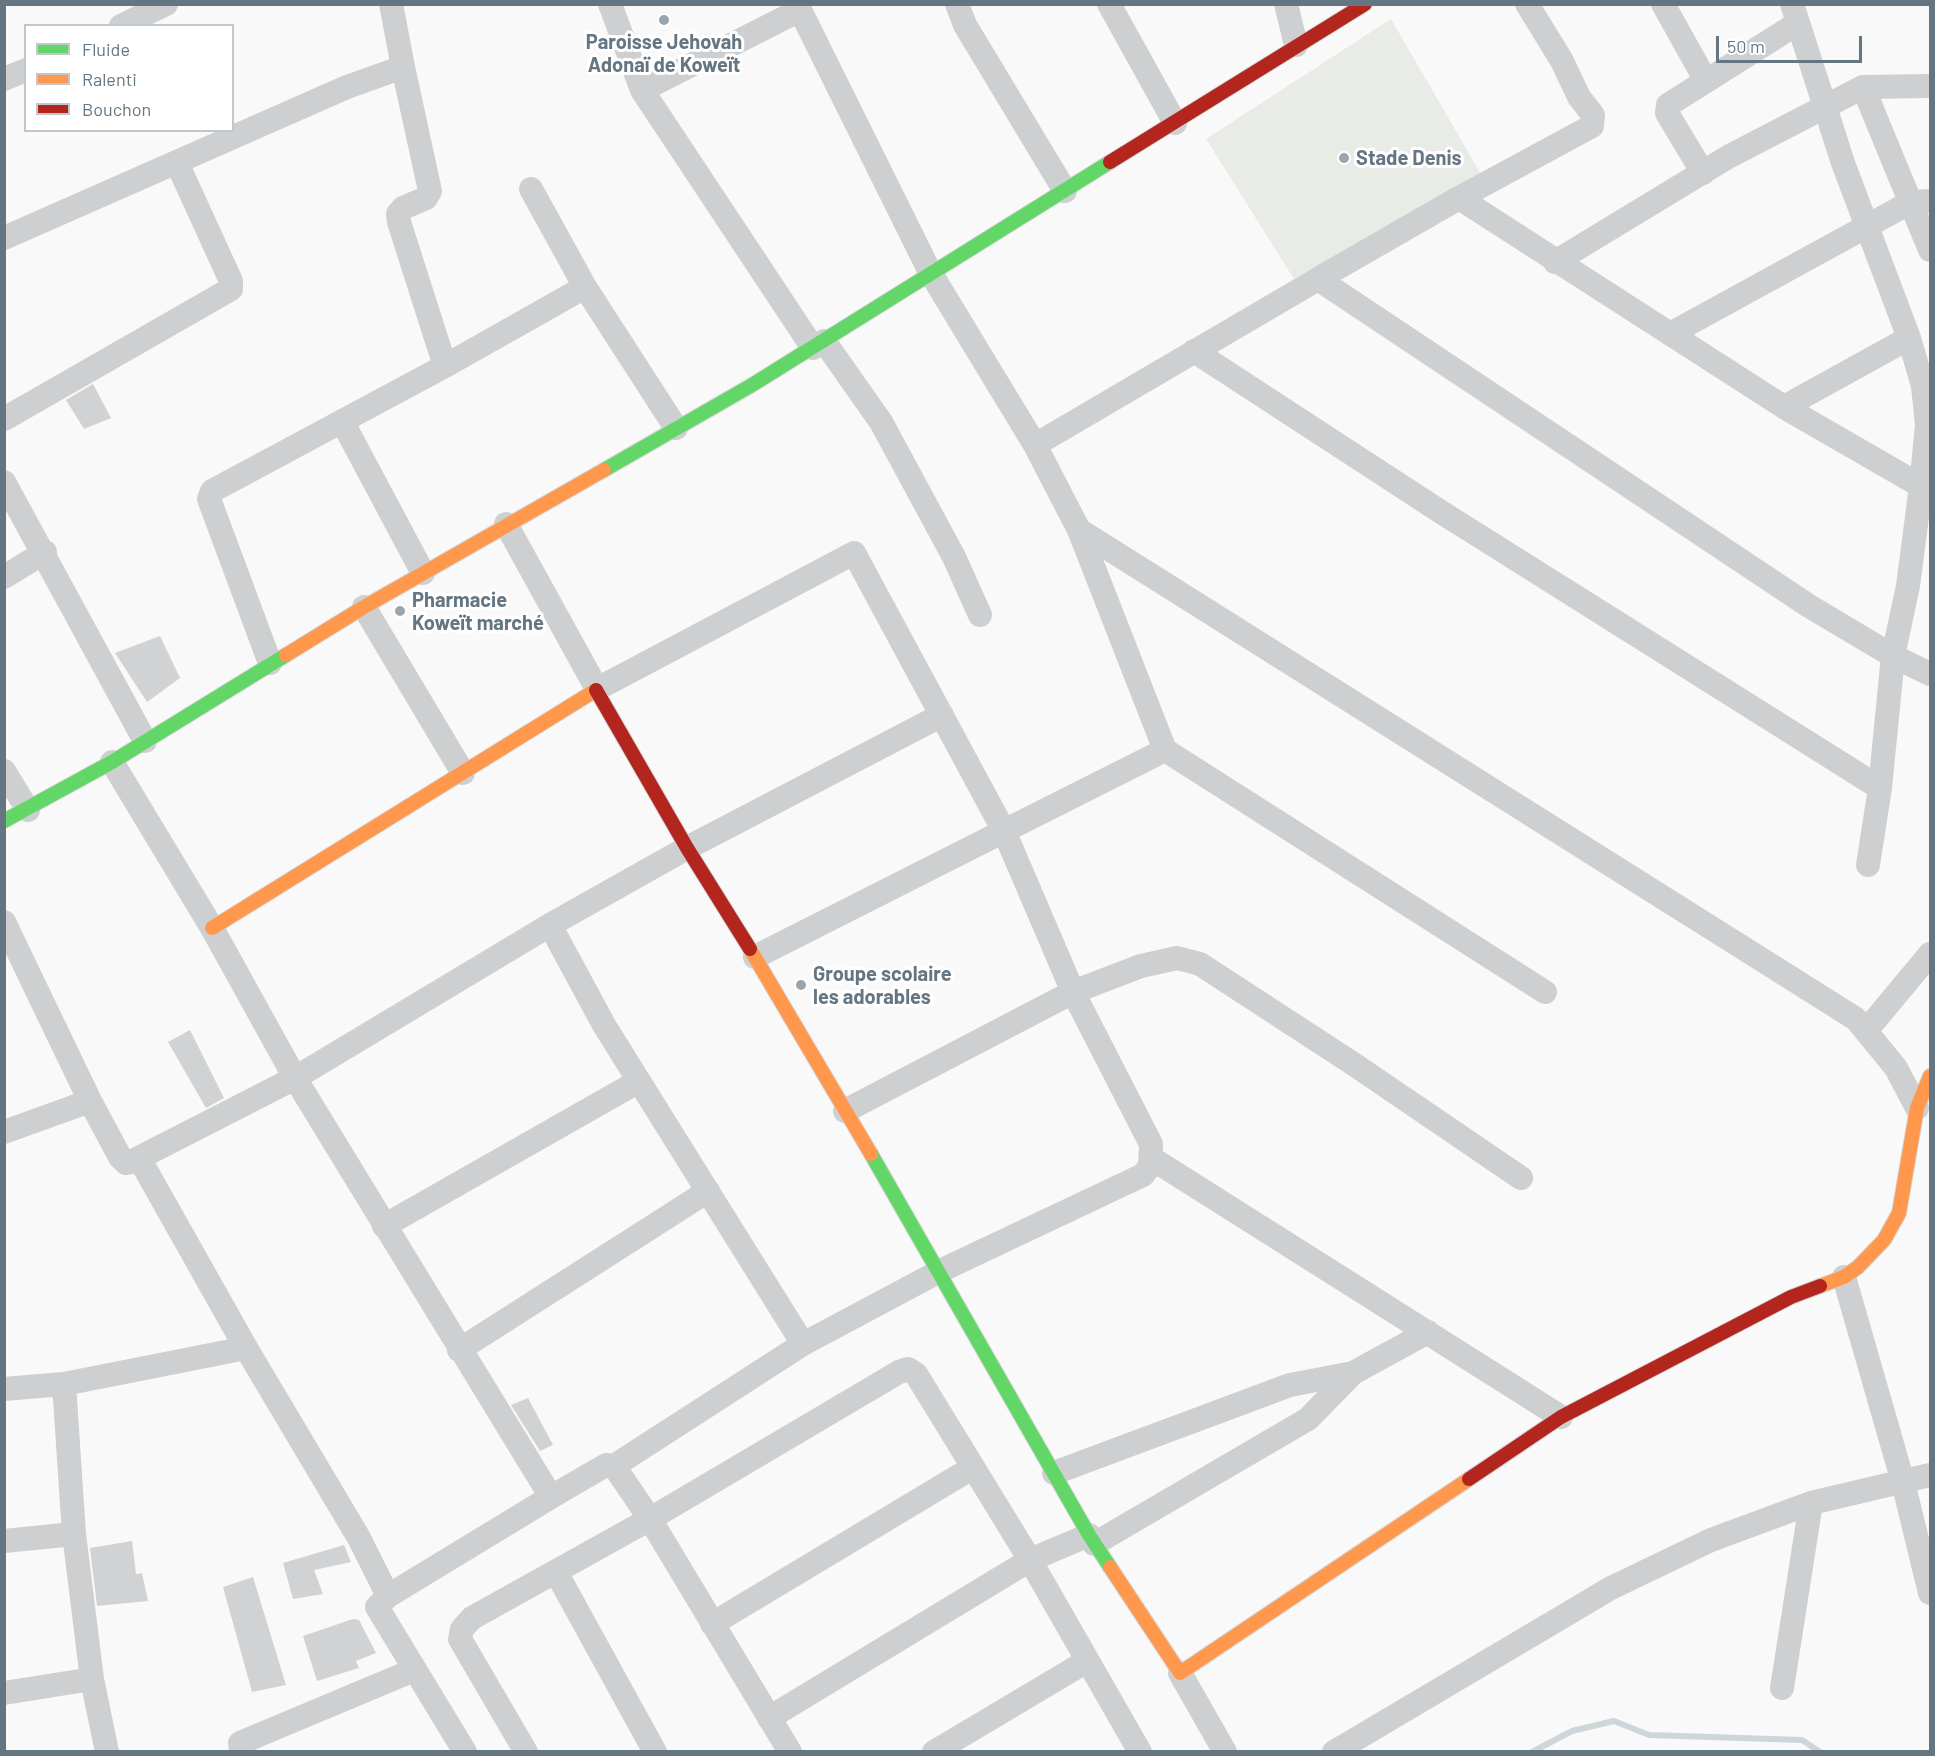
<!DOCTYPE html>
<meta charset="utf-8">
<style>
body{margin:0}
#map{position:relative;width:1935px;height:1756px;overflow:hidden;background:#f9f9f9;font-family:Barlow,sans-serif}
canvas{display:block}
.frame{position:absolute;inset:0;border:6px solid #657683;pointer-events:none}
.legend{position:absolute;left:24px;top:24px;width:210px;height:108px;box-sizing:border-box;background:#fff;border:2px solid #c1c8cd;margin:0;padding:8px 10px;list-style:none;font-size:18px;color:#657683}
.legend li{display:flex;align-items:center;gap:12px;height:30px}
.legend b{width:30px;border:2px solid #c1c8cd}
.scale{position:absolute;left:1716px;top:36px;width:146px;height:27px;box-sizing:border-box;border:3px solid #657683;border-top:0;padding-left:8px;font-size:18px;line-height:21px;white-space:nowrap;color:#657683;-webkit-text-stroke:4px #fff;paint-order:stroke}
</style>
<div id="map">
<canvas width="1935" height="1756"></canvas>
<div class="frame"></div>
<ul class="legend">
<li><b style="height:8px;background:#63d668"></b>Fluide</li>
<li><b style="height:8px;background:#ff974d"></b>Ralenti</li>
<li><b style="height:8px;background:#b3261e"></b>Bouchon</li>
</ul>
<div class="scale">50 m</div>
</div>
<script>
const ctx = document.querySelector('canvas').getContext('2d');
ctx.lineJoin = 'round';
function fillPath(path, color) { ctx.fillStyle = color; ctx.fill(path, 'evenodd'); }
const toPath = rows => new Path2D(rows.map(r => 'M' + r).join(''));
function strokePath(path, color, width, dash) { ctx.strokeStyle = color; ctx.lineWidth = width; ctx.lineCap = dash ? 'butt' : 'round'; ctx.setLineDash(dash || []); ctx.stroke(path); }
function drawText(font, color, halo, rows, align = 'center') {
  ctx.font = font + ' Barlow,sans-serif'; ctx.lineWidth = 6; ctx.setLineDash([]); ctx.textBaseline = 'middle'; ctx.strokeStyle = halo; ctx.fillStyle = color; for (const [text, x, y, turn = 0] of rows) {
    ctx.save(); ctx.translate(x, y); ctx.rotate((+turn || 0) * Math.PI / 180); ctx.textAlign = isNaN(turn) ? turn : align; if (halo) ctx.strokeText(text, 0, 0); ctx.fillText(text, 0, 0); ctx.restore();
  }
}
const green = toPath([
 [1391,19,1482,176,1294,279,1206,139]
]);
const stream = toPath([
 [1532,1752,1572,1731,1614,1721,1649,1735,1802,1740,1820,1752]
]);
const building = toPath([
 [93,384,111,418,84,429,66,400],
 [160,636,180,678,147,702,115,653],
 [190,1030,224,1098,206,1108,168,1042],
 [528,1398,553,1445,540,1451,511,1405],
 [132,1541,136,1574,142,1573,148,1601,97,1606,90,1548],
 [344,1545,351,1562,314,1570,323,1594,293,1599,283,1563],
 [253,1577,286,1685,252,1692,223,1587],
 [353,1619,359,1620,376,1653,356,1661,359,1668,317,1681,303,1636]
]);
const street = toPath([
 [391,4,403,67],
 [610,4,642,90,813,348],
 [797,4,930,272,1035,445,1318,279],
 [957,4,965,25,1065,191],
 [1109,4,1175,123],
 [1286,4,1296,45],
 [1527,4,1562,61,1579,97,1593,115,1592,126,1459,198,1318,279,1809,606,1893,656,1880,788,1868,865],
 [1663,4,1706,81],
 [1792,4,1843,163,1909,338,1923,386,1927,425,1921,486],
 [121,26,166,4],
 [4,79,26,70],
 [1863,87,1930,86],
 [642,90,800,10],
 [1703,173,1667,113,1668,105,1798,23],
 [531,189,585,287,676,428],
 [1459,198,1784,407,1921,486,1908,586,1893,656,1930,674],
 [4,238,347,87,403,67,430,191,426,198,403,208,398,214,399,222,445,366],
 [1555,262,1728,157,1863,87,1930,250],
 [1670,334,1911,202,1930,201],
 [824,341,881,422,954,557,980,615],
 [1194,351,1441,512,1880,788],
 [1784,407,1909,338],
 [4,419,231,289,231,281,177,163],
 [342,421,423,573],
 [1035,445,1079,530,1856,1019,1896,1068,1917,1108],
 [4,482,145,741],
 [506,524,597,689,854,553,1004,831,1165,750,1079,530],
 [4,577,45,552],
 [364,607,463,773],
 [270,663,209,499,212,491,445,366,585,287],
 [1165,750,1545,992],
 [112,762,212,928,295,1078,551,1497,606,1465,614,1466,650,1519,899,1372,908,1369,916,1374,1030,1560,1089,1535],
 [4,771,28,810],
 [4,922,90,1101],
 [550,925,604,1025,803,1344],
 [1866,1031,1930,954],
 [845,1111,1073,992,1141,966,1177,958,1200,964,1355,1065,1521,1178],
 [4,1132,90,1101,120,1157,126,1163,131,1162,295,1078,550,925,687,848,942,715],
 [139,1158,246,1348,359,1538,388,1596],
 [1151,1158,1561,1417],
 [384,1226,639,1081],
 [1844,1277,1903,1482,1930,1593],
 [459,1350,708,1191],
 [64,1384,74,1534,92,1679,107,1752],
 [4,1389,64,1384,246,1348],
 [614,1466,803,1344,940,1271,1143,1175,1150,1166,1151,1144,1073,992,1004,831,755,957],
 [1054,1473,1290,1385,1353,1373],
 [4,1541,74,1534],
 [1094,1544,1308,1419,1353,1373,1428,1332],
 [556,1572,655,1752],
 [712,1624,972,1468],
 [1180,1673,1225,1752],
 [1782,1688,1811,1503],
 [4,1693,92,1679],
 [769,1718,1030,1560,1140,1752],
 [241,1752,240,1743,414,1670],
 [465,1752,377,1607,388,1596,551,1497],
 [526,1752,460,1639,462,1629,472,1618,650,1519,790,1752],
 [934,1752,1087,1661],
 [1334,1752,1611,1588,1711,1540,1811,1503,1930,1475]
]);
const fast = toPath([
 [604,470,752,385,1110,162],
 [4,821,112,762,286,655],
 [871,1154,1089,1535,1110,1567]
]);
const slow = toPath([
 [286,655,364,607,604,470],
 [212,928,596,690],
 [750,949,871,1154],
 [1820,1286,1844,1277,1858,1267,1884,1240,1899,1213,1917,1108,1930,1076],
 [1110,1567,1180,1673,1469,1479]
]);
const jam = toPath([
 [1110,162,1365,4],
 [596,690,687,848,750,949],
 [1469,1479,1561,1417,1791,1297,1820,1286]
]);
const markers = [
 [664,20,6,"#99a4ac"],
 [1344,158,6,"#99a4ac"],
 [400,611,6,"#99a4ac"],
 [801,985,6,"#99a4ac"]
];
const poiNames = [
 ["Paroisse Jehovah",664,42,"center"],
 ["Adonaï de Koweït",664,65,"center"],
 ["Stade Denis",1356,158],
 ["Pharmacie",412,600],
 ["Koweït marché",412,623],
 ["Groupe scolaire",813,974],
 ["les adorables",813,997]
];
fillPath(green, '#e8ebe6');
strokePath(stream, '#ced6d9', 6);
fillPath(building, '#d0d2d3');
strokePath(fast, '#d5d6d7', 16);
strokePath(slow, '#d5d6d7', 16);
strokePath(jam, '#d5d6d7', 16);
strokePath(street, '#cecfd0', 24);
strokePath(fast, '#63d668', 14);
strokePath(slow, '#ff974d', 14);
strokePath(jam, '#b3261e', 14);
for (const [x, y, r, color] of markers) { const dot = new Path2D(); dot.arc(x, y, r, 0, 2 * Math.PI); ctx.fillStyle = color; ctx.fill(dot); strokePath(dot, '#fff', 2); }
drawText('bold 20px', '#657683', '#fff', poiNames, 'left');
</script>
